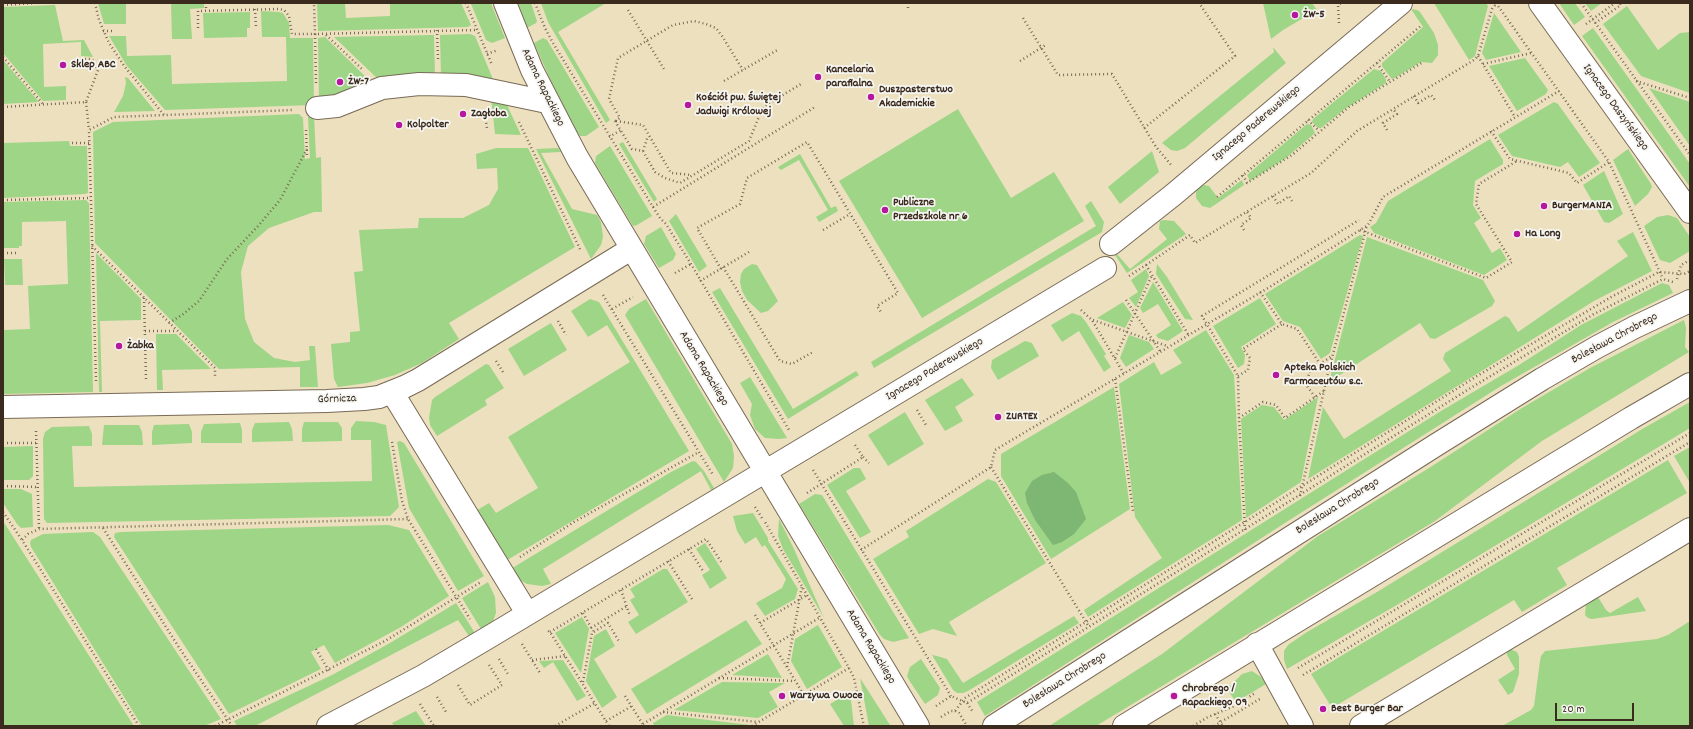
<!DOCTYPE html>
<meta charset="utf-8">
<style>
body{margin:0}
#map{position:relative;width:1693px;height:729px;overflow:hidden;background:#ede0bf;font-family:Dekko,sans-serif}
canvas{display:block}
.frame{position:absolute;inset:0;border:4px solid #3b2a1e;pointer-events:none}
.scale{position:absolute;left:1555px;top:703px;width:79px;height:18px;box-sizing:border-box;border:2px solid #3b2a1e;border-top:0;padding-left:5px;font-size:12px;line-height:14px;white-space:nowrap;color:#3b2a1e;-webkit-text-stroke:3px #f6f6f2;paint-order:stroke}
</style>
<div id="map">
<canvas width="1693" height="729"></canvas>
<div class="frame"></div>
<div class="scale">20 m</div>
</div>
<script>
const ctx = document.querySelector('canvas').getContext('2d');
ctx.lineJoin = 'round';
function fillPath(path, color) { ctx.fillStyle = color; ctx.fill(path, 'evenodd'); }
const toPath = rows => new Path2D(rows.map(r => 'M' + r).join(''));
function strokePath(path, color, width, dash) { ctx.strokeStyle = color; ctx.lineWidth = width; ctx.lineCap = dash ? 'butt' : 'round'; ctx.setLineDash(dash || []); ctx.stroke(path); }
function drawText(font, color, halo, rows, align = 'center') {
  ctx.font = font + ' Dekko,sans-serif'; ctx.lineWidth = 3.5; ctx.setLineDash([]); ctx.textBaseline = 'middle'; ctx.strokeStyle = halo; ctx.fillStyle = color; for (const [text, x, y, turn = 0] of rows) {
    ctx.save(); ctx.translate(x, y); ctx.rotate((+turn || 0) * Math.PI / 180); ctx.textAlign = isNaN(turn) ? turn : align; if (halo) ctx.strokeText(text, 0, 0); ctx.fillText(text, 0, 0); ctx.restore();
  }
}
const green = toPath([
 [98,3,126,3,126,24,104,24],
 [171,3,204,3,204,8,190,9,192,39,172,39],
 [317,3,345,3,346,18,390,16,390,3,461,3,471,25,468,27,318,31],
 [473,3,491,3,505,38,492,43,486,40,471,4],
 [518,3,531,3,537,21,536,23,527,28],
 [541,3,606,3,558,32,610,120,606,123,548,22],
 [1263,3,1312,3,1317,10,1283,30,1271,39],
 [1434,3,1486,3,1488,6,1475,56,1469,60],
 [1559,3,1575,3,1585,17,1574,25],
 [1585,3,1602,3,1591,11],
 [55,5,63,41,84,40,93,57,81,56,81,42,43,44,44,87,66,86,66,100,43,101,3,53,3,7],
 [1627,6,1658,50,1680,33,1690,32,1690,93,1641,76,1603,24],
 [1411,9,1417,10,1420,12,1434,33,1438,45,1438,55,1432,63,1421,62,1393,79,1391,78,1382,66,1382,63,1423,27],
 [261,11,278,12,283,13,289,23,290,38,313,38,314,105,165,110,127,66,109,36,126,36,127,56,171,55,172,84,287,81,286,37,262,37],
 [250,12,250,28,247,28,247,37,204,38,203,13],
 [1494,13,1521,52,1486,60,1482,53],
 [1593,28,1690,164,1690,187,1582,36],
 [470,34,475,36,495,84,441,77,440,35],
 [434,35,435,77,381,82,334,37],
 [325,37,373,84,319,101,318,38],
 [543,38,547,40,599,127,586,136,580,136,576,130,551,81,534,43],
 [1273,47,1286,63,1185,148,1177,151,1171,150,1162,143,1274,52],
 [1525,58,1548,90,1546,94,1517,111,1489,66],
 [3,60,39,102,3,104],
 [1374,69,1381,71,1386,80,1386,83,1345,109,1321,128,1318,128,1312,122,1313,119],
 [125,77,128,78,155,111,114,112,123,96,126,83],
 [1649,88,1690,102,1690,146],
 [491,97,506,103,521,135,495,134],
 [1554,102,1558,104,1600,163,1579,177,1568,162,1560,167,1512,156,1498,135],
 [958,109,1011,198,1054,172,1084,221,922,318,839,181],
 [299,114,303,118,305,159,310,158,308,117,314,115,316,158,321,157,322,212,314,212,269,228,248,246,241,272,245,319,254,342,274,358,295,362,310,360,309,346,315,346,318,387,300,387,300,367,219,369,95,243,93,132,113,122],
 [1307,124,1311,125,1315,133,1286,158,1250,181,1247,175],
 [1490,139,1503,160,1503,164,1475,181,1473,205,1481,218,1474,223,1492,253,1500,248,1507,260,1484,275,1374,233,1370,227,1376,223,1388,201],
 [69,141,70,146,87,146,88,193,85,194,3,198,3,143],
 [623,142,657,199,654,202,619,144],
 [610,146,652,216,637,225,633,226,595,163,596,156],
 [496,148,528,148,575,247,449,323,459,339,422,363,395,375,367,383,338,387,334,379,331,344,350,342,350,332,360,331,354,272,363,271,359,230,418,228,419,218,463,218,489,205,498,189,497,168,477,169,476,154],
 [558,148,561,152,541,153,572,209,597,215,601,222,603,237,601,245,591,259,536,149],
 [1628,149,1651,184,1652,187,1648,194,1635,206,1613,160],
 [1152,151,1159,172,1120,204,1108,187],
 [800,154,831,208,836,206,838,211,819,222,816,217,828,210,799,160,781,170,778,167],
 [1604,171,1623,214,1609,223,1604,222,1583,185],
 [1242,180,1244,185,1210,208,1202,206,1196,198,1196,192,1198,188,1204,185,1209,186,1218,198],
 [86,200,89,203,93,392,3,394,3,330,30,329,28,286,68,284,66,221,22,222,22,246,19,246,19,248,3,248,3,202],
 [1091,201,1104,222,1102,232,874,368,871,362,1096,226,1085,206],
 [676,214,707,266,699,272,669,221],
 [1668,215,1677,218,1690,237,1690,251,1670,263,1660,260,1644,226,1657,217],
 [1164,220,1174,221,1186,234,1127,273,1115,255,1117,254,1130,269,1167,239,1159,229,1160,221],
 [661,227,676,254,673,260,659,268,644,244,646,236],
 [1633,232,1652,271,1594,301,1308,479,1323,407,1344,439,1451,371,1443,359,1445,353,1505,316,1509,318,1518,332,1628,256,1617,241],
 [1360,235,1363,236,1330,353,1321,359,1300,327,1283,321,1265,294],
 [1367,237,1483,280,1495,301,1492,306,1435,339,1430,338,1420,323,1329,382],
 [96,253,141,299,141,320,100,321,102,392,99,392],
 [4,259,22,259,23,285,5,285],
 [752,264,757,265,778,301,768,311,761,313,747,300,742,291,740,282,741,274,744,269],
 [1157,264,1167,277,1193,320,1185,319,1156,274],
 [1146,269,1149,276,1136,307,1129,298,1138,292,1131,280],
 [1153,282,1183,331,1168,341,1158,338,1156,335,1171,325,1158,304,1143,313,1140,308],
 [1662,283,1669,285,1673,293,1613,322,1501,386,1288,521,985,716,977,702,1441,411,1519,365,1581,325],
 [720,288,793,409,856,371,859,375,788,419,712,292],
 [1260,298,1276,324,1241,347,1245,355,1244,364,1238,368,1213,326],
 [590,299,599,302,689,451,504,562,474,512,489,503,496,513,538,488,508,437,630,362,607,325,588,337,571,311],
 [646,299,732,444,734,456,733,468,724,482,625,315,629,309],
 [1123,302,1132,315,1125,328,1097,318],
 [1072,313,1081,316,1086,322,1106,354,1104,356,1111,367,1104,372,1079,331,1062,342,1051,325],
 [1684,320,1686,328,1685,347,1689,352,1542,441,1435,521,1096,726,1049,726,1162,654,1318,536,1429,468,1522,408,1590,368],
 [551,323,567,350,524,376,508,349],
 [1206,330,1234,375,1242,520,1088,617,1084,610,1162,558,1135,517,1119,384,1154,362,1161,375,1182,363,1173,350],
 [156,334,176,334,211,369,162,370,163,390,157,390],
 [1129,335,1149,342,1154,349,1126,367,1120,358],
 [1025,341,1032,343,1039,356,998,380,991,368,992,360],
 [486,364,489,365,504,388,485,400,487,405,437,436,430,425,429,418,432,400,435,397],
 [750,377,787,438,779,439,765,438,755,429,750,415,752,404,740,383],
 [962,378,974,395,955,407,963,421,945,431,925,400],
 [1114,387,1130,509,1051,559,1001,476,1001,454],
 [1318,397,1301,482,1246,518,1241,419,1262,405,1274,407,1284,420],
 [1690,402,1690,428,1402,602,1287,669,1284,660,1284,651,1288,645,1307,632,1377,592,1644,428],
 [905,412,924,444,888,466,868,435],
 [356,421,374,422,386,425,399,507,390,516,47,523,44,519,43,439,45,432,52,427,89,426,92,434,92,446,72,446,74,487,372,481,371,440,351,440,351,428],
 [289,422,292,429,293,441,252,442,252,430,255,423],
 [304,422,338,422,342,428,342,441,302,442,302,429],
 [240,423,242,430,242,443,201,443,201,432,204,424],
 [189,424,192,432,192,443,152,445,152,432,154,425],
 [104,425,139,425,142,432,143,445,102,445],
 [400,441,404,443,484,576,458,591,409,508,397,442],
 [33,446,33,476,29,480,3,480,3,447],
 [1690,447,1690,483,1674,456],
 [1668,460,1687,493,1557,568,1567,585,1522,612,1514,600,1332,708,1311,674],
 [693,461,696,462,704,471,714,488,711,490,701,471,543,569,551,584,542,586,527,584,516,578,509,570,671,472],
 [854,468,860,468,866,479,846,491,871,532,860,538,827,485],
 [988,479,996,482,1046,563,949,622,957,636,933,629,919,634,873,559,909,537,906,531],
 [3,489,21,489,32,494,33,527,21,528,17,524,3,503],
 [815,494,822,495,909,638,893,642,884,639,880,635,799,504],
 [753,513,768,538,768,541,798,589,795,599,765,616,756,603,782,588,786,579,765,545,762,547,756,537,745,544,737,531,733,516],
 [779,519,794,549,824,618,783,549,778,536],
 [3,521,134,726,3,726],
 [388,525,409,530,449,596,401,627,335,663,324,645,316,649,311,652,321,669,229,714,114,537,115,533,121,532],
 [93,532,100,537,221,719,204,726,142,726,31,547,30,543,31,540,43,534],
 [705,543,727,578,710,589,702,575,710,570,696,549],
 [663,569,667,569,688,602,636,634,628,622,639,615,630,600,635,597,630,589],
 [488,582,495,597,496,613,493,621,481,629,462,598],
 [1598,597,1606,610,1610,613,1638,597,1646,611,1592,619,1588,618,1585,615,1586,605],
 [456,603,475,633,469,636,458,620,255,726,237,726,234,721,332,675,390,643],
 [1074,616,1079,623,968,691,963,693,957,693,953,690,932,655,937,656,947,659,963,683],
 [582,617,589,629,581,673,555,633],
 [746,620,762,644,647,714,631,689],
 [1690,621,1690,726,1502,726,1531,710,1534,706,1540,661,1541,656,1545,651,1657,639,1668,635],
 [818,625,842,667,807,689,791,661,795,639],
 [606,629,615,646,594,659,617,697,602,708,586,681,594,636],
 [1510,649,1517,652,1519,657,1519,674,1513,692,1508,695,1498,680,1515,669,1507,655,1507,651],
 [768,654,782,678,732,675],
 [921,659,940,688,938,695,925,704,909,680,907,676,910,667],
 [563,660,586,696,577,701,553,662,544,668,539,661],
 [1252,671,1261,677,1266,684,1236,702,1227,689,1242,674],
 [860,678,890,725,869,726],
 [722,682,785,683,769,692,778,707,758,718,674,710],
 [850,692,854,726,844,726,830,704],
 [416,711,426,726,394,726,392,723],
 [667,715,750,725,747,726,654,726,653,723]
]);
const forest = toPath([
 [1054,472,1068,483,1076,492,1086,519,1074,534,1062,542,1053,545,1035,520,1027,503,1025,493,1032,481,1042,475]
]);
const path = toPath([
 [95,3,99,20,109,43,125,67,164,115],
 [206,3,206,11],
 [466,3,492,65],
 [535,3,545,28,553,43,653,207,660,218,666,224,691,264,789,430],
 [908,3,908,10],
 [1496,3,1609,162,1663,279],
 [1581,3,1690,155],
 [3,5,35,3],
 [255,9,256,27],
 [628,10,664,69],
 [1023,18,1058,75,1112,74,1156,147,1172,166],
 [1339,23,1338,5,1341,3],
 [1595,23,1621,5,1620,3],
 [1586,24,1615,3],
 [198,28,198,11,279,9,284,10,289,16,292,34,315,34,314,3],
 [437,30,438,59],
 [103,31,115,31],
 [326,35,363,70],
 [487,54,498,50],
 [1478,56,1515,117],
 [3,57,43,104],
 [1020,61,1047,44],
 [1377,63,1390,82],
 [1483,64,1531,53],
 [724,81,779,49],
 [1636,81,1690,98],
 [316,83,315,34,477,30],
 [1414,96,1418,103,1431,95,1435,100],
 [86,102,89,130],
 [3,107,86,102,98,70,92,59,81,59],
 [485,115,487,128],
 [1308,120,1319,131],
 [615,121,632,149,643,151,655,172,665,178,680,183,749,141,763,107,801,84],
 [615,121,620,118,609,99,618,58,673,25,694,21,706,24,716,28,722,36,743,70],
 [616,121,643,125,671,173,692,175],
 [519,122,581,251],
 [1144,128,1235,56,1199,3],
 [306,130,307,156],
 [1387,130,1383,123,1397,114,1393,109],
 [1491,131,1510,159,1569,173,1577,183,1609,162],
 [609,137,621,130],
 [72,143,90,143],
 [643,151,648,136],
 [1243,175,1247,183,1292,155,1349,107,1423,62],
 [1273,196,1278,204,1289,196,1292,201],
 [1217,197,1422,25],
 [3,200,91,198],
 [653,207,815,107],
 [823,230,850,214],
 [1244,230,1241,225,1251,218,1247,212],
 [1360,230,1486,278,1512,262,1476,204,1479,184,1517,161],
 [92,246,215,368,215,378],
 [3,253,19,253],
 [1146,265,1190,235,1195,243,1311,173,1357,131,1474,60,1478,56,1492,9,1497,3],
 [723,267,780,361,792,364,813,352],
 [721,269,697,228,740,204,747,178,807,142,898,293,877,306,881,312],
 [675,273,691,264],
 [1129,276,1146,265,1188,334],
 [1677,279,1681,265,1690,260],
 [700,281,749,252],
 [1260,292,1282,324,1297,329,1320,364,1332,356],
 [603,295,713,475],
 [144,298,146,379],
 [1126,300,1160,351],
 [612,309,633,297],
 [1081,310,1092,320,1124,374],
 [1093,320,1167,346],
 [558,321,566,335],
 [169,323,182,315,199,301,227,259,259,225,280,200,307,149],
 [145,331,177,331],
 [1115,358,1152,275],
 [496,361,503,372],
 [1238,376,1248,370,1250,358,1243,349,1282,324],
 [1115,379,1133,511],
 [96,381,89,130,114,117,293,110],
 [1315,397,1307,386,1309,372,1320,364],
 [917,410,926,425],
 [1239,418,1263,402,1276,405,1285,418,1324,391],
 [36,431,39,529],
 [392,442,402,501,408,519,470,619],
 [3,443,37,443],
 [863,457,869,463],
 [991,467,1089,627],
 [813,470,951,696],
 [3,486,37,487],
 [807,493,863,457,855,445],
 [1300,496,1328,373,1367,225],
 [755,507,762,518],
 [3,512,22,540],
 [103,528,180,649,232,726],
 [1245,530,1239,418,1238,376,1202,316,1359,220],
 [689,549,703,571],
 [861,550,991,467,995,450,1268,288,1368,225,1383,197,1559,91],
 [520,557,574,522,699,452],
 [668,561,692,599],
 [621,590,630,616],
 [583,613,593,631],
 [755,615,804,695],
 [760,623,807,595],
 [591,628,627,606],
 [548,631,550,632,609,726],
 [550,632,706,539,722,563],
 [522,644,540,673],
 [316,649,329,671],
 [499,659,509,676],
 [532,660,566,656],
 [787,667,802,586],
 [849,668,854,678,863,722,865,726],
 [1298,668,1690,433],
 [1303,675,1690,442],
 [719,678,795,681],
 [583,682,592,633,608,623,620,643],
 [458,685,470,705,502,685,489,665],
 [625,696,644,726],
 [437,697,446,712],
 [967,703,973,712],
 [420,704,434,726],
 [936,706,951,696,967,703,1469,389,1594,314,1663,279,1673,282],
 [955,711,959,713,967,726],
 [663,712,758,722],
 [1215,714,1223,726],
 [941,717,951,711,955,711,965,698,1477,376,1613,296,1659,272,1684,274,1690,271],
 [606,721,632,706],
 [643,724,819,618],
 [139,726,22,540,28,534,39,529,408,519],
 [215,726,385,641,481,582],
 [555,726,595,703],
 [752,726,849,668,765,522],
 [1193,726,1208,717,1237,705,1255,693],
 [1214,726,1260,699]
]);
const minor = toPath([
 [505,3,532,70,577,157,918,726],
 [1540,3,1690,212],
 [317,108,337,106,382,88,419,84,466,85,547,102],
 [1111,244,1173,195,1401,3],
 [392,392,527,613],
 [3,407,327,401,364,399,379,397,404,387,418,380,631,249],
 [1257,644,1302,726],
 [328,726,423,676,484,640,1105,268],
 [994,726,1436,445,1542,379,1597,347,1635,327,1690,301],
 [1124,726,1631,418,1690,384],
 [1361,726,1690,529]
]);
const markers = [
 [1295,15,4,"#b5179e"],
 [63,65,4,"#b5179e"],
 [818,77,4,"#b5179e"],
 [340,82,4,"#b5179e"],
 [871,97,4,"#b5179e"],
 [688,105,4,"#b5179e"],
 [463,114,4,"#b5179e"],
 [399,125,4,"#b5179e"],
 [1544,206,4,"#b5179e"],
 [885,210,4,"#b5179e"],
 [1517,234,4,"#b5179e"],
 [119,346,4,"#b5179e"],
 [1276,375,4,"#b5179e"],
 [998,417,4,"#b5179e"],
 [782,696,4,"#b5179e"],
 [1174,696,4,"#b5179e"],
 [1323,709,4,"#b5179e"]
];
const poiNames = [
 ["ŻW-5",1303,15],
 ["Sklep ABC",71,65],
 ["Kancelaria",826,70],
 ["parafialna",826,84],
 ["ŻW-7",348,82],
 ["Duszpasterstwo",879,90],
 ["Akademickie",879,104],
 ["Kościół pw. Świętej",696,98],
 ["Jadwigi Królowej",696,112],
 ["Zagłoba",471,114],
 ["Kolpolter",407,125],
 ["Publiczne",893,203],
 ["Przedszkole nr 6",893,217],
 ["BurgerMANIA",1552,206],
 ["Ha Long",1525,234],
 ["Żabka",127,346],
 ["Apteka Polskich",1284,368],
 ["Farmaceutów s.c.",1284,382],
 ["ZURTEX",1006,417],
 ["Chrobrego /",1182,689],
 ["Rapackiego 09",1182,703],
 ["Warzywa Owoce",790,696],
 ["Best Burger Bar",1331,709]
];
const streetNames = [
 ["Adama Rapackiego",542,88,64],
 ["Ignacego Daszyńskiego",1615,108,54],
 ["Ignacego Paderewskiego",1257,124,-40],
 ["Bolesława Chrobrego",1615,339,-28],
 ["Adama Rapackiego",703,369,59],
 ["Ignacego Paderewskiego",935,370,-31],
 ["Górnicza",337,400,-2],
 ["Bolesława Chrobrego",1338,507,-32],
 ["Adama Rapackiego",870,647,59],
 ["Bolesława Chrobrego",1065,681,-32]
];
fillPath(green, '#9ed586');
fillPath(forest, '#7eb673');
strokePath(minor, '#796a56', 24);
strokePath(path, '#796a56', 2.5, [1, 3]);
strokePath(minor, '#fff', 22);
for (const [x, y, r, color] of markers) { const dot = new Path2D(); dot.arc(x, y, r, 0, 2 * Math.PI); ctx.fillStyle = color; ctx.fill(dot); strokePath(dot, '#f6f6f2', 1.5); }
drawText('bold 12px', '#3b2a1e', '#f6f6f2', poiNames, 'left');
drawText('12px', '#3b2a1e', '#f6f6f2', streetNames);
</script>
